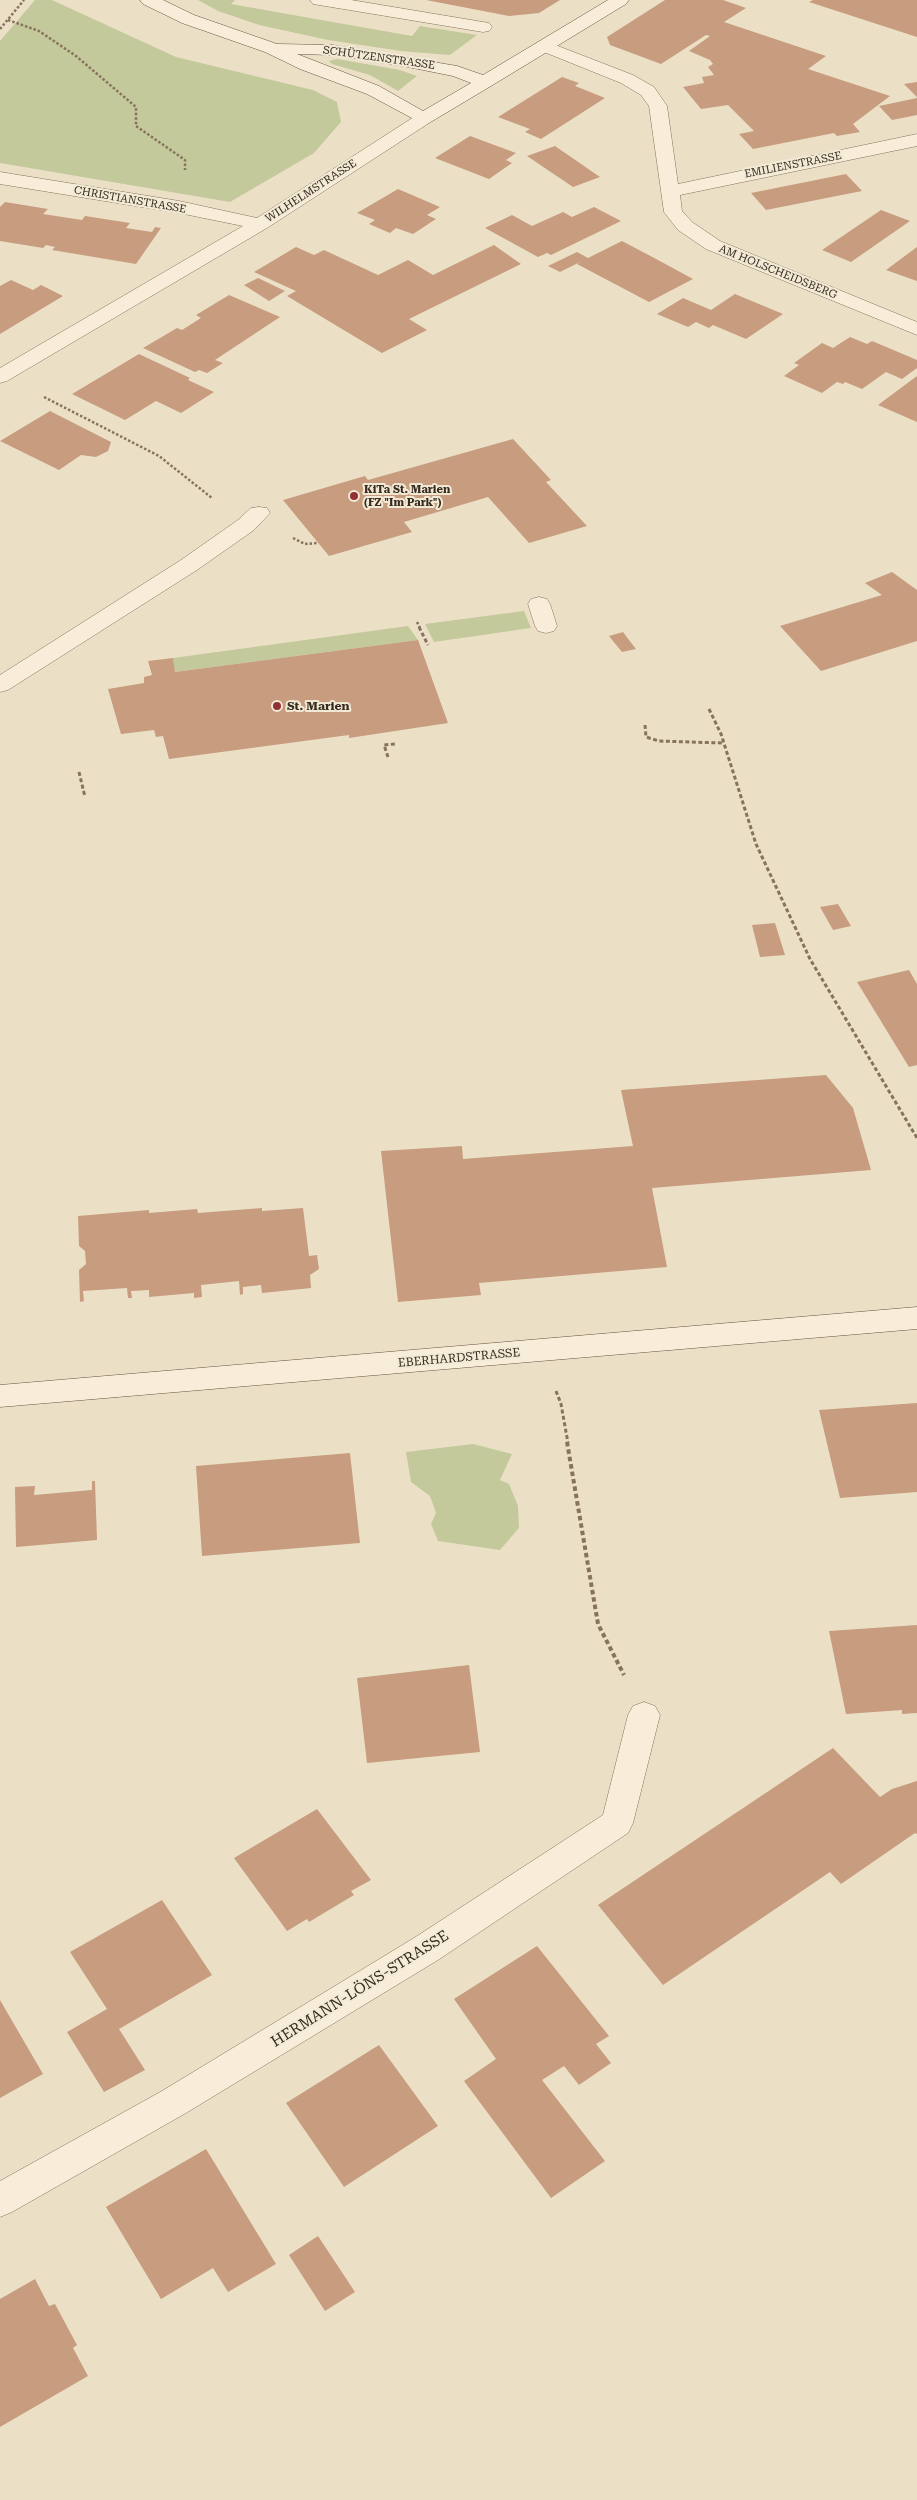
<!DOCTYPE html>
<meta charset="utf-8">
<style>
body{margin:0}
canvas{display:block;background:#ebe0c6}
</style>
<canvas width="917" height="2500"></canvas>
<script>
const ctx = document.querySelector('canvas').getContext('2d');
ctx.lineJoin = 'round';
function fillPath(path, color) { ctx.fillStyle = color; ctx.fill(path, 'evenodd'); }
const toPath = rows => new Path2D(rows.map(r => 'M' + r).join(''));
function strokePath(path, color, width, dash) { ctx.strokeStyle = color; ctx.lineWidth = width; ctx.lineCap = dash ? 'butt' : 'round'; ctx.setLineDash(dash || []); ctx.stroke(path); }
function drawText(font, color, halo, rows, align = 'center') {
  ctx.font = font + ' "Roboto Serif",serif'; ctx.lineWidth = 4; ctx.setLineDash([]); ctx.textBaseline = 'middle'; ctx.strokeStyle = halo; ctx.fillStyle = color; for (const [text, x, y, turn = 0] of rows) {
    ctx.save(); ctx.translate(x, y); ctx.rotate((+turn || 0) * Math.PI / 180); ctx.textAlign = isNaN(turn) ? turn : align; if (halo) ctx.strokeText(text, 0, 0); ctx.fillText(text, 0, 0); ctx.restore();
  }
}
const green = toPath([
 [35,0,52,0,176,57,313,90,337,102,341,122,314,153,230,202,0,163,0,41],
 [198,0,235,0,231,4,412,36,420,26,477,35,450,55,401,51,328,40,259,25,218,11],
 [337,59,400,70,417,76,398,91,370,75,332,64,329,61],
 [524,611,531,628,434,642,425,624],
 [408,626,418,640,175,672,173,658],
 [473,1444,512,1454,500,1480,509,1484,518,1506,519,1528,500,1550,438,1541,431,1524,436,1513,430,1496,411,1482,406,1452]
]);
const building = toPath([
 [426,0,560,0,539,13,509,16],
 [665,0,723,0,746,8,724,22,826,56,808,69,890,96,853,124,860,132,837,136,834,133,753,149,739,134,754,131,728,105,701,109,683,87,704,83,702,77,714,75,708,67,713,64,710,60,689,51,710,36,706,35,661,64,610,45,607,37],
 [813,0,917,0,917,37,809,2],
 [562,77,579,83,575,86,605,98,541,139,525,132,530,129,498,117],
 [917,82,917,97,904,84],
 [917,98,917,115,892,120,879,106],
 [470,136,516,153,506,160,512,163,489,179,435,158],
 [555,146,600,177,573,187,527,156],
 [846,174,862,191,766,210,751,193],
 [398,189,440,207,427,215,436,219,413,234,396,228,390,233,369,224,375,220,357,213],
 [5,202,48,209,43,214,82,220,85,216,130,223,126,228,152,232,155,227,161,228,136,264,52,250,55,247,46,245,43,248,0,241,0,207],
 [594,207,621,221,551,255,547,253,538,257,485,228,512,215,532,226,563,212,572,217],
 [881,210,910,221,851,262,822,250],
 [622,241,658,260,693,279,649,302,577,264,582,261,560,272,548,266,577,252,588,258],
 [494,245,521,264,409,319,427,330,382,353,287,296,296,291,254,272,296,247,314,255,324,250,378,275,408,260,433,275],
 [917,247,917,281,886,270],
 [258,278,285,291,269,301,244,285],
 [11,280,33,290,41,285,63,296,0,334,0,286],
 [735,294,783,314,746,339,713,325,709,328,696,322,688,327,657,314,683,298,711,310],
 [229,295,280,317,215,360,223,363,207,373,199,370,195,372,143,348,177,328,182,330,201,318,196,315],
 [850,337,867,344,872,341,917,360,917,368,902,379,886,372,862,389,845,382,843,384,837,382,822,393,784,376,799,365,794,363,822,343,833,348],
 [139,354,190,378,188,380,214,392,181,413,156,401,125,420,72,394],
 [917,376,917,422,878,405],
 [50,411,111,442,108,451,96,457,81,455,59,470,0,441],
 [513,439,551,480,546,482,587,526,529,543,488,497,404,522,412,532,329,556,283,500,365,476,368,480],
 [892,572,917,590,917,641,821,671,780,626,882,595,865,583],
 [623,632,629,640,636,649,622,652,609,636],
 [418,640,448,723,349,738,349,735,169,759,163,736,156,737,154,730,121,734,108,689,144,683,144,677,152,675,148,661,173,658,175,672],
 [838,904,851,926,833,930,820,907],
 [775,923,785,955,760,957,752,925],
 [909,970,917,984,917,1065,909,1067,857,982],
 [826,1075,853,1108,871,1170,652,1188,667,1267,479,1283,481,1295,398,1302,381,1151,462,1146,463,1159,633,1146,621,1090],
 [262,1208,262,1211,303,1208,309,1256,317,1255,319,1269,310,1275,311,1288,262,1293,261,1285,243,1287,243,1294,240,1295,239,1281,201,1285,202,1297,194,1298,194,1293,149,1297,149,1290,131,1291,132,1298,128,1298,127,1288,83,1291,84,1301,80,1302,79,1270,86,1264,85,1251,79,1246,78,1216,149,1210,149,1213,197,1209,198,1213],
 [917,1403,917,1492,840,1498,819,1410],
 [350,1453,360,1543,202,1556,196,1466],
 [92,1481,95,1481,97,1540,16,1547,15,1487,35,1486,34,1495,92,1490],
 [917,1625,917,1713,902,1714,902,1710,846,1714,829,1631],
 [469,1665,480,1752,367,1763,357,1678],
 [833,1748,880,1797,892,1789,917,1781,917,1834,915,1833,841,1884,830,1872,663,1985,598,1905],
 [317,1809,371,1880,351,1891,354,1895,309,1922,307,1919,287,1931,234,1858],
 [162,1900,212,1975,119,2029,145,2070,104,2092,67,2032,107,2009,70,1952],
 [537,1946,609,2036,596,2044,611,2063,579,2085,564,2066,542,2080,605,2161,551,2198,464,2081,496,2059,454,1999],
 [0,2000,43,2074,0,2098],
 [379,2045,438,2126,344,2187,286,2103],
 [206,2149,276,2264,228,2292,213,2268,161,2299,106,2207],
 [318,2236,355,2292,325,2311,289,2255],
 [35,2279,49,2306,55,2304,77,2345,73,2348,88,2376,0,2427,0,2299]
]);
const pathFar2 = toPath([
 [8,20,39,31,76,56,136,107,136,126,185,160,185,170],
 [0,29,24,0],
 [44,397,159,456,212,498],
 [293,538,305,544,318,543],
 [417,622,420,628]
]);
const pathFar1 = toPath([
 [419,627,428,645],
 [709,709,721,734,756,844,810,959,917,1138],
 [645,725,646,737,659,741,722,743],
 [388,757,384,745,395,744],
 [79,772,85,797],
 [556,1391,561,1404,568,1443]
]);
const path = toPath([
 [567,1442,598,1624,624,1675]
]);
const lane = toPath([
 [310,0,351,0,489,23,492,27,489,31,483,32,319,5,313,4,310,0],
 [259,507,267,508,270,513,254,530,197,570,8,690,0,692,0,675,181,560,238,520,251,508,259,507],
 [539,597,547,599,550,604,557,626,554,631,546,633,538,631,535,626,528,604,531,599,539,597]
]);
const street = toPath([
 [545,41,633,75,654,87,667,106,678,184,917,134,917,146,680,195,682,211,692,222,720,241,917,322,917,335,706,249,678,230,664,212,649,106,641,95,621,83,539,50,536,46,539,42,545,41],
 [423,114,429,115,432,119,429,123,267,228,7,381,0,383,0,368,243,226,179,213,0,184,0,172,179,201,257,218,417,115,423,114],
 [644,1702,655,1706,660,1715,633,1823,628,1833,438,1960,186,2113,12,2212,0,2217,0,2181,162,2091,414,1938,603,1815,628,1715,633,1706,644,1702]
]);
const secondary = toPath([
 [140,0,163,0,194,15,277,44,332,45,457,66,483,75,608,0,629,0,626,4,491,86,429,123,423,124,367,94,300,69,265,52,182,23,143,4,140,0],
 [297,54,332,55,403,66,453,76,471,83,423,111,379,86,297,54],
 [917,1307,917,1329,0,1407,0,1385,917,1307]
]);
const markers = [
 [354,496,5,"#913134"],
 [277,706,5,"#913134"]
];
const farStreetnames = [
 ["SCHÜTZENSTRASSE",379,58,8],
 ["EMILIENSTRASSE",793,165,-11],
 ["WILHELMSTRASSE",311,191,-33],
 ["CHRISTIANSTRASSE",130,200,10],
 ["AM HOLSCHEIDSBERG",778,272,22]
];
const farPoinames = [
 ["KiTa St. Marien",364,490],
 ["(FZ \"Im Park\")",364,503]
];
const poiNames = [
 ["St. Marien",287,706]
];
const streetNames = [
 ["EBERHARDSTRASSE",459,1358,-5]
];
const nearStreetnames = [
 ["HERMANN-LÖNS-STRASSE",360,1989,-32]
];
fillPath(green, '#c4c99b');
fillPath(building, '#c79c7f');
strokePath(lane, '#86725d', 1);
strokePath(street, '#86725d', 1);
strokePath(secondary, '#685340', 1);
strokePath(pathFar2, '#86725d', 2.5, [2.5, 2]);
strokePath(pathFar1, '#86725d', 3, [4, 2.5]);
strokePath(path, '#86725d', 4, [4.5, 3]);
fillPath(lane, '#f7edd9');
fillPath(street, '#f7edd9');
fillPath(secondary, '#f7edd9');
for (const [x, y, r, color] of markers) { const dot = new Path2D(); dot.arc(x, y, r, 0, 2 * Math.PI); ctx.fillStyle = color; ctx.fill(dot); strokePath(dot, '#f3ead6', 2); }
drawText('11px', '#372b20', '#f3ead6', farStreetnames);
drawText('bold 11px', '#372b20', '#f3ead6', farPoinames, 'left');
drawText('bold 12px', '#372b20', '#f3ead6', poiNames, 'left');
drawText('12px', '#372b20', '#f3ead6', streetNames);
drawText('15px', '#372b20', '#f3ead6', nearStreetnames);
</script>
